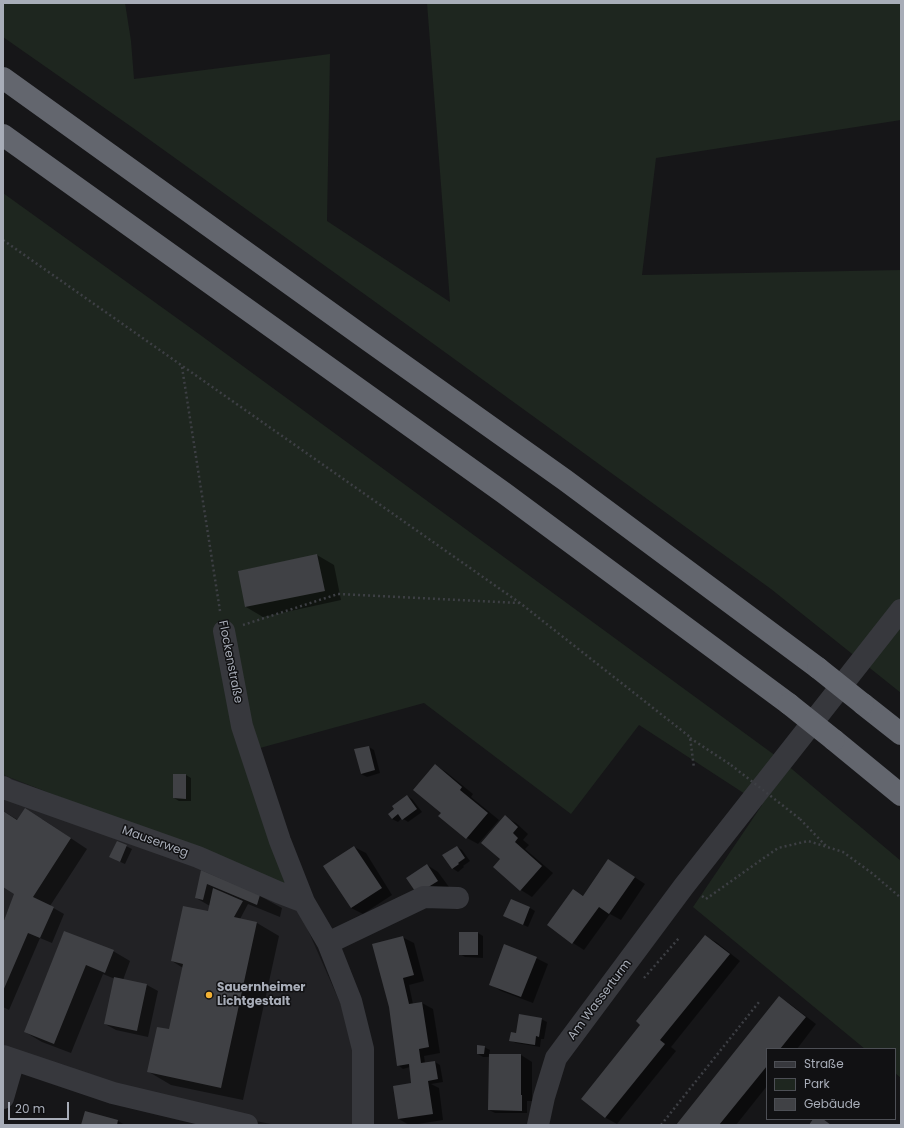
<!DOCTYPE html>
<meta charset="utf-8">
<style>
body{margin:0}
#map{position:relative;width:904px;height:1128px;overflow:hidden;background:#161618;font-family:Poppins,sans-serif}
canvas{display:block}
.frame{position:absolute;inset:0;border:4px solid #a8adb8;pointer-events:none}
.legend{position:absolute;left:766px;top:1048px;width:130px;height:72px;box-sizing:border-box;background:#111113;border:1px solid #4d4f55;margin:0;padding:5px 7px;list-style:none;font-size:12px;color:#a8adb8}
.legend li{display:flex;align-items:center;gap:8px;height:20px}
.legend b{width:20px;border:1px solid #4d4f55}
.scale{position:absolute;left:8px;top:1102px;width:61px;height:18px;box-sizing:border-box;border:2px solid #a8adb8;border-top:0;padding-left:5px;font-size:12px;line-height:14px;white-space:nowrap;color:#a8adb8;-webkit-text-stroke:3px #111113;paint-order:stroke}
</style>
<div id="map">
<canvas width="904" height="1128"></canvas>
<div class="frame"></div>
<ul class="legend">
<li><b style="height:5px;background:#37383d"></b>Straße</li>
<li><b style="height:11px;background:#1e261f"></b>Park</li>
<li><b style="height:11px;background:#404145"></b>Gebäude</li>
</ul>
<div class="scale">20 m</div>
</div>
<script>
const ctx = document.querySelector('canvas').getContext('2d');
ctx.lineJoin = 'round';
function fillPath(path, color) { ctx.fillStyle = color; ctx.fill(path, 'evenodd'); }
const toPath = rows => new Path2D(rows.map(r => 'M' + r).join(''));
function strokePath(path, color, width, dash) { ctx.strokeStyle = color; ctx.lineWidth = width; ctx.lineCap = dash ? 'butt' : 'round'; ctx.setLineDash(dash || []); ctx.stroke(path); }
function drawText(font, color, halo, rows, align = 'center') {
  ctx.font = font + ' Poppins,sans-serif'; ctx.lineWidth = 3; ctx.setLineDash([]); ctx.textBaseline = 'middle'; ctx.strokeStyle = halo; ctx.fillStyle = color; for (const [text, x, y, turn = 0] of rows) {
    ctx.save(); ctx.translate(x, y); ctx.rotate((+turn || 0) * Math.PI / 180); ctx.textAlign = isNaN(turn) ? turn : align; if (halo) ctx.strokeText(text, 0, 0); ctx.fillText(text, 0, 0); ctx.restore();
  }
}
const built = toPath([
 [3,774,6,776,289,887,356,1039,353,1125,275,1125,108,1090,14,1061,3,1098]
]);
const green = toPath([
 [3,3,125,3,131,41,134,79,330,54,327,221,450,302,427,3,901,3,901,120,656,158,642,275,901,270,901,693,771,589,424,337,136,130,3,37],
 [3,193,199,334,780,759,901,861,901,1078,895,1073,895,1049,865,1049,693,907,762,805,639,725,571,814,424,703,249,751,289,887,6,776,3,774]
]);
const shadow = toPath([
 [317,555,334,565,341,600,263,617,246,607,239,571],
 [369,747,374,750,380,773,367,777,361,774],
 [435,765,446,772,473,794,471,797,499,820,478,844,467,838,442,813],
 [186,775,191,778,191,801,179,801,174,798],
 [407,796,412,799,422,812,408,822,402,818,398,822,392,819],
 [3,811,18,820,42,819,87,849,50,906,64,914,52,943,40,938,9,1010,3,1007,3,923,15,893,4,886,3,887],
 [505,817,516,823,528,834,523,840,529,845,525,849,553,873,532,897,521,890,494,867,501,859],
 [126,846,132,849,125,864,116,860],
 [354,847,366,853,392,895,363,914,351,908],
 [457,847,462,850,470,861,463,866,464,867,458,872,452,868],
 [609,860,645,884,621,920,610,914,584,950,573,943,548,925,573,890,584,896],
 [427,865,438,872,449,887,429,900],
 [201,872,260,896,282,908,280,917,248,904,240,919,257,923,279,936,243,1100,171,1085,149,1072,170,1030,183,968,172,961,209,913,210,906,196,898],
 [530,908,535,911,528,927,504,916],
 [64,932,113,951,130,961,123,980,147,985,158,991,148,1037,116,1030,105,1024,115,979,103,974,71,1053,42,1042,25,1032],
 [460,933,478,933,483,936,483,958,465,957,460,954],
 [705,936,716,942,740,961,671,1047,676,1051,617,1124,606,1118,582,1099,642,1024],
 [402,937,414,943,424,981,409,985,413,1004,422,1003,433,1009,440,1053,424,1056,425,1063,435,1062,440,1065,443,1082,431,1084,439,1088,443,1120,412,1125,409,1125,399,1119,413,1084,410,1067,403,1069,398,1065],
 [536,958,548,964,533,1003,501,991,490,984],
 [779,997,790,1004,816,1024,797,1049,767,1049,767,1086,736,1125,677,1125],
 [541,1019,547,1022,544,1039,541,1039,540,1047,516,1043,510,1040,517,1034],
 [484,1047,490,1050,489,1055,521,1055,532,1062,532,1101,527,1101,527,1113,495,1113,489,1110,490,1057,483,1057,478,1054],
 [86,1112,118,1121,125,1125,82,1125]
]);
const building = toPath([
 [317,554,325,591,245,607,238,571],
 [369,746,375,770,361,774,354,749],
 [435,764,462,787,460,790,488,813,466,839,438,816,441,813,413,790],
 [173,774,186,774,186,799,173,798],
 [407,795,417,809,402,820,398,814,392,819,388,814,394,809,392,806],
 [25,808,71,838,33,897,54,907,40,938,28,933,3,991,3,923,14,894,3,887,3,811,17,820],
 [505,815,518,827,513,833,518,838,515,842,542,866,520,891,493,867,500,859,481,843],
 [117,841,127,845,120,862,109,857],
 [354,846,382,888,351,908,323,866],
 [457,846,465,858,458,863,459,864,452,869,442,855],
 [608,859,635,877,609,914,599,907,572,944,547,925,573,889,583,896],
 [427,864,438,881,417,894,406,878],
 [201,870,260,895,257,905,207,884,203,900,195,898],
 [213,888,243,901,234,917,257,922,221,1088,147,1072,157,1027,169,1029,183,964,171,961,183,906,208,911],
 [511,899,530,907,523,925,503,916],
 [64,931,114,950,105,973,86,965,54,1044,24,1032],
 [459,932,478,932,478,955,459,955],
 [705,935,730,954,660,1040,665,1044,605,1118,581,1099,640,1025,636,1021],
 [403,936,414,975,403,978,409,1004,422,1002,429,1047,419,1049,421,1063,435,1061,438,1079,428,1081,433,1114,398,1119,393,1086,411,1083,409,1064,397,1066,389,1007,372,944],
 [504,944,537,957,521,997,489,985],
 [114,977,147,984,137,1031,104,1024],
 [779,996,806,1017,792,1034,780,1049,767,1049,767,1066,719,1125,676,1125],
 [519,1014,542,1018,539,1037,536,1036,535,1045,509,1041,511,1032,516,1033],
 [477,1045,485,1046,484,1054,477,1054],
 [489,1054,521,1054,521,1095,522,1095,522,1111,488,1110],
 [85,1111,118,1120,117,1125,81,1125],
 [813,1119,823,1119,831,1125,809,1125]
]);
const path = toPath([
 [3,240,520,603,690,737,694,768],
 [182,367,220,611],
 [243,625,338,594,519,603],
 [690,738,731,765],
 [800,819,826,846],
 [702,896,706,899,778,848,808,841,843,852,873,874,901,898],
 [644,978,679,938],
 [661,1125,759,1002]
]);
const minor = toPath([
 [224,631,242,726,280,841,304,902,328,943,351,1001,363,1049,363,1125],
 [3,787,6,789,198,857,278,892,304,902],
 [328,943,424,897,458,898],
 [3,1056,113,1093,247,1125],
 [3,1098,14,1060],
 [538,1125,544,1097,556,1058,684,886,901,610]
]);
const highway = toPath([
 [3,78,368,340,565,480,818,668],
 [3,135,504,493,789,704],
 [863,704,901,734],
 [834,740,901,795]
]);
const pathBridge = toPath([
 [731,765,800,819]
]);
const highwayBridge = toPath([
 [818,668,863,704],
 [789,704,834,740]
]);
const markers = [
 [209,995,4,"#f2b134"]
];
const streetNames = [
 ["Flockenstraße",230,662,79],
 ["Mauserweg",155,842,20],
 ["Am Wasserturm",600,1000,-53]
];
const poiNames = [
 ["Sauernheimer",217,988],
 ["Lichtgestalt",217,1002]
];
fillPath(built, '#222225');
fillPath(green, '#1e261f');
fillPath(shadow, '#0007');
fillPath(building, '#404145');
strokePath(path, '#3d3f44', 2.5, [2, 3]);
strokePath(minor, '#37383d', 22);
strokePath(highway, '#63666e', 22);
strokePath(pathBridge, '#3d3f44', 2.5, [2, 3]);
strokePath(highwayBridge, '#63666e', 22);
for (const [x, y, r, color] of markers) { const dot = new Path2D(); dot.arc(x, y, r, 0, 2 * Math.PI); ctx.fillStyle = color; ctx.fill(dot); strokePath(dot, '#111113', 1.5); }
drawText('12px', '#a8adb8', '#111113', streetNames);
drawText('bold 12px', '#a8adb8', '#111113', poiNames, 'left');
</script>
